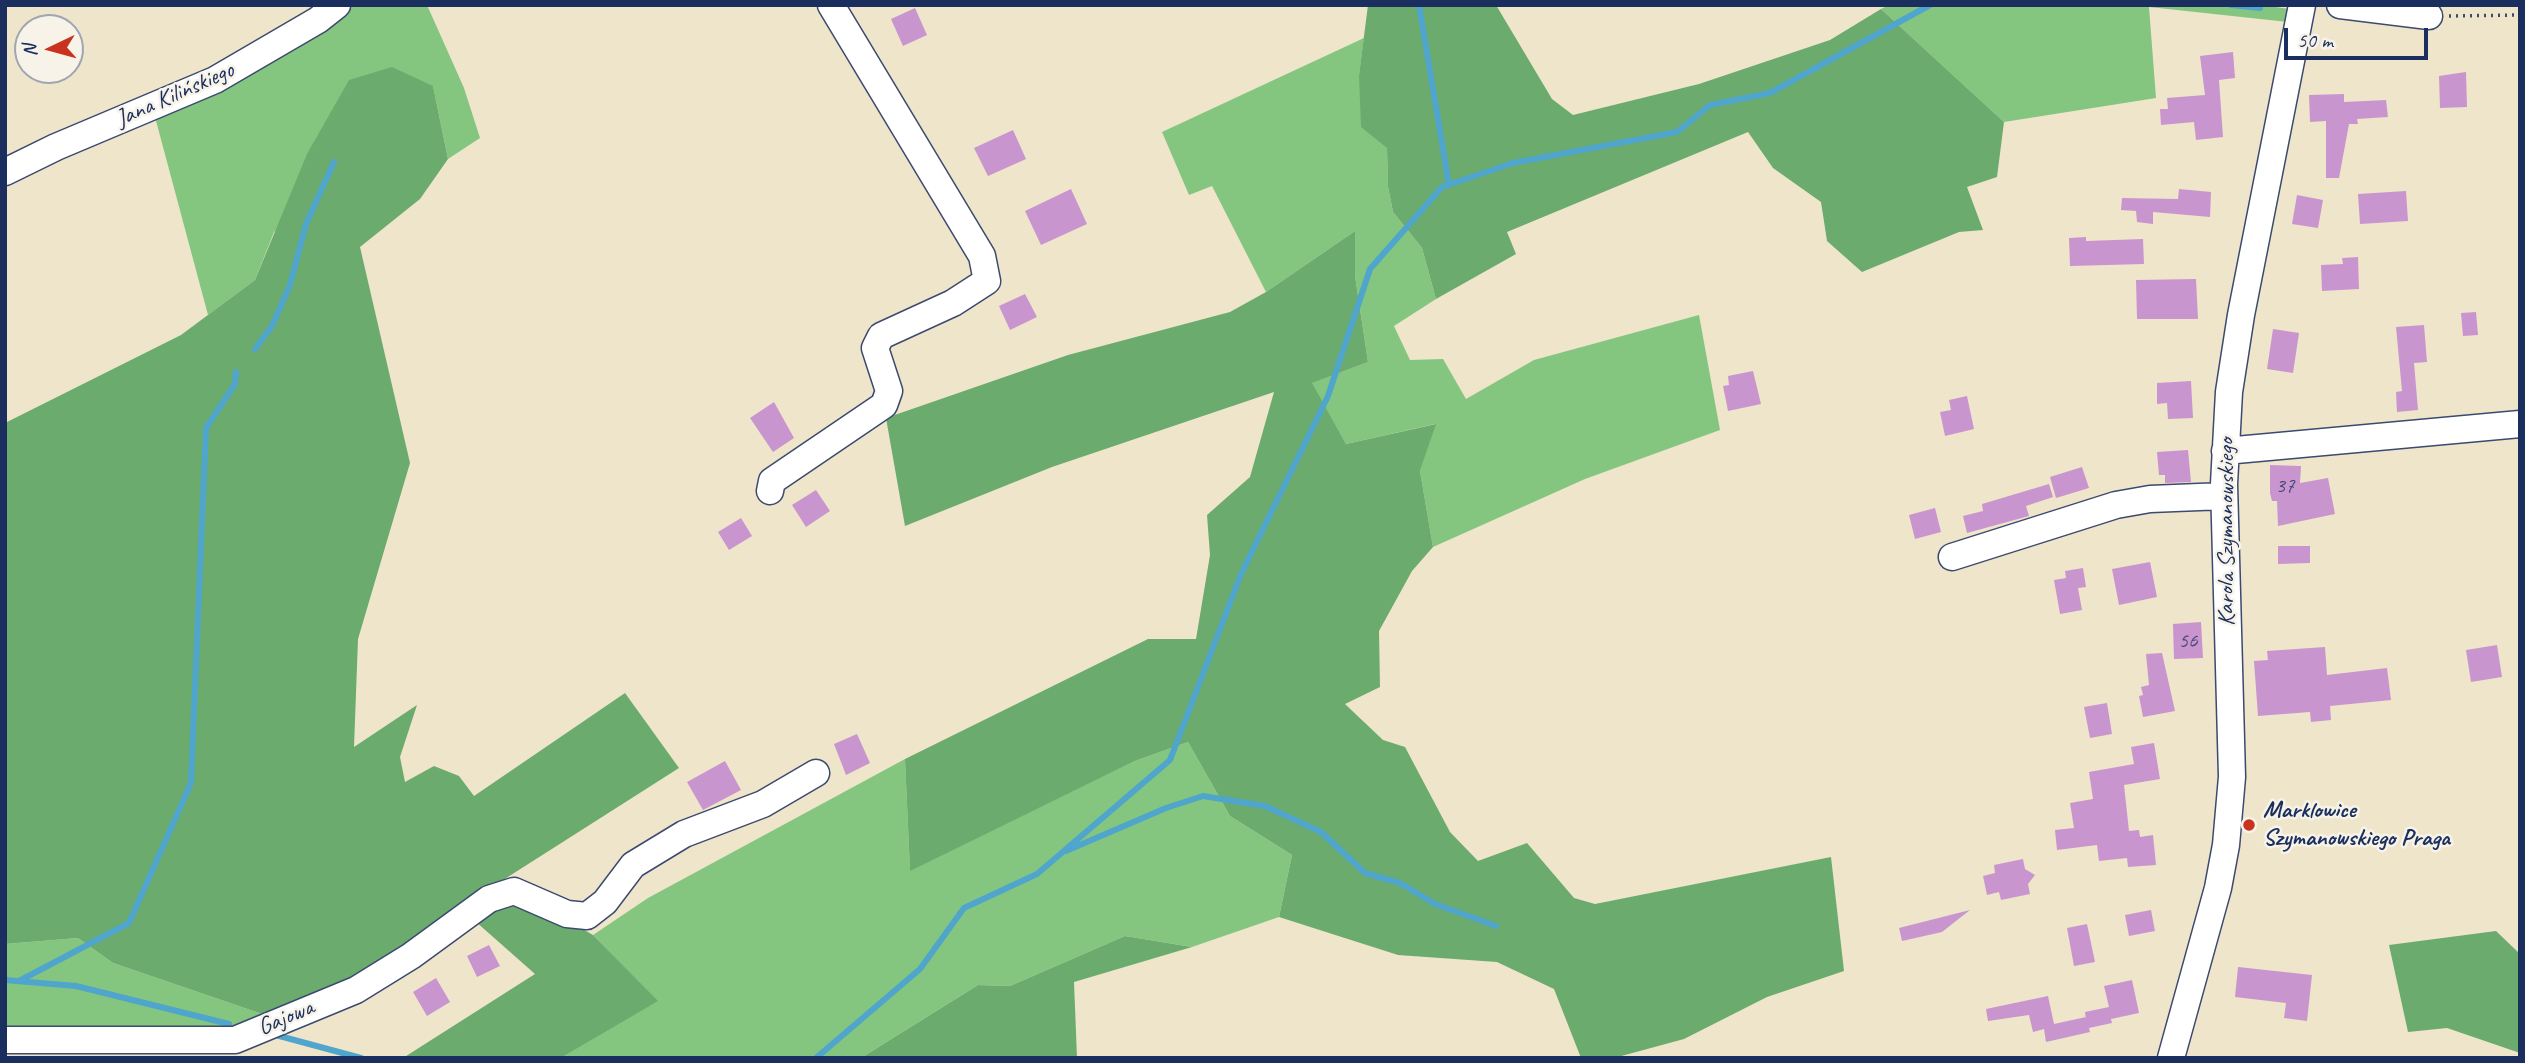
<!DOCTYPE html>
<meta charset="utf-8">
<style>
body{margin:0}
#map{position:relative;width:2525px;height:1063px;overflow:hidden;background:#efe5ca;font-family:Caveat,sans-serif}
canvas{display:block}
.frame{position:absolute;inset:0;border:7px solid #1b2f5e;pointer-events:none}
.north{position:absolute;left:14px;top:14px;width:70px;height:70px;box-sizing:border-box;background:#f7f3e8;border:2px solid #9fa5b1;border-radius:50%;rotate:265deg;font-size:19px;font-weight:700;line-height:28px;text-align:center;color:#1b2f5e}
.north::after{content:'';display:block;margin:auto;width:24px;height:32px;background:#c8321e;clip-path:polygon(50% 0,100% 100%,50% 72%,0 100%)}
.scale{position:absolute;left:2284px;top:28px;width:144px;height:32px;box-sizing:border-box;border:4px solid #1b2f5e;border-top:0;padding-left:9px;font-size:21px;line-height:24px;white-space:nowrap;color:#1b2f5e;-webkit-text-stroke:5px #f7f3e8;paint-order:stroke}
</style>
<div id="map">
<canvas width="2525" height="1063"></canvas>
<div class="frame"></div>
<div class="north">N</div>
<div class="scale">50 m</div>
</div>
<script>
const ctx = document.querySelector('canvas').getContext('2d');
ctx.lineJoin = 'round';
function fillPath(path, color) { ctx.fillStyle = color; ctx.fill(path, 'evenodd'); }
const toPath = rows => new Path2D(rows.map(r => 'M' + r).join(''));
function strokePath(path, color, width, dash) { ctx.strokeStyle = color; ctx.lineWidth = width; ctx.lineCap = dash ? 'butt' : 'round'; ctx.setLineDash(dash || []); ctx.stroke(path); }
function drawText(font, color, halo, rows, align = 'center') {
  ctx.font = font + ' Caveat,sans-serif'; ctx.lineWidth = 5; ctx.setLineDash([]); ctx.textBaseline = 'middle'; ctx.strokeStyle = halo; ctx.fillStyle = color; for (const [text, x, y, turn = 0] of rows) {
    ctx.save(); ctx.translate(x, y); ctx.rotate((+turn || 0) * Math.PI / 180); ctx.textAlign = isNaN(turn) ? turn : align; if (halo) ctx.strokeText(text, 0, 0); ctx.fillText(text, 0, 0); ctx.restore();
  }
}
const green = toPath([
 [353,5,427,5,464,88,480,138,448,159,433,86,274,232,255,280,208,315,155,117,295,50],
 [1889,5,2262,5,2289,9,2288,22,2149,7,2156,98,2004,122,1881,9],
 [1364,38,1359,75,1387,148,1388,187,1393,212,1422,248,1436,299,1394,326,1410,360,1443,359,1466,399,1534,360,1699,315,1720,430,1585,479,1433,547,1420,471,1435,424,1346,444,1311,383,1368,362,1355,276,1355,231,1266,292,1212,186,1189,195,1162,132],
 [1188,742,1230,816,1292,855,1279,917,1192,947,1125,936,1010,986,978,985,861,1058,561,1058,657,1001,593,935,648,898,905,759,910,870,1135,761],
 [78,938,113,963,268,1016,290,1029,231,1054,202,1054,202,1036,5,1035,5,944]
]);
const forest = toPath([
 [1368,5,1496,5,1552,99,1573,115,1699,84,1830,40,1881,9,2004,122,1997,177,1967,187,1983,230,1959,232,1862,272,1827,241,1821,202,1773,168,1748,132,1507,232,1516,254,1436,299,1422,248,1393,212,1388,187,1387,148,1361,127,1359,75],
 [392,67,433,86,448,159,420,199,360,247,410,463,358,639,354,747,417,705,400,757,405,782,434,766,459,776,474,796,625,693,679,768,500,882,593,935,658,1001,561,1058,403,1058,535,974,475,921,428,953,268,1016,113,963,78,938,5,944,5,423,181,335,255,280,307,154,349,80],
 [1355,231,1355,276,1368,362,1312,383,1346,444,1436,424,1420,471,1433,547,1412,571,1379,631,1380,687,1345,704,1383,740,1405,747,1450,832,1478,861,1527,843,1574,898,1595,904,1831,857,1844,971,1767,997,1684,1039,1614,1058,1581,1058,1554,989,1497,962,1398,955,1279,917,1292,855,1230,816,1188,742,1135,761,910,871,905,759,1148,639,1196,639,1210,555,1207,515,1250,477,1274,392,1052,467,905,526,886,418,1068,355,1230,312,1266,292],
 [2496,931,2520,954,2520,1053,2447,1028,2408,1032,2389,945],
 [1125,936,1192,947,1074,982,1077,1058,861,1058,978,985,1010,986]
]);
const stream = toPath([
 [1419,5,1449,185],
 [2231,5,2260,8],
 [255,349,272,326,290,285,306,224,334,162],
 [1066,851,1166,808,1203,796,1265,806,1321,832,1365,873,1400,883,1435,904,1496,926],
 [5,980,76,986,229,1024],
 [19,981,129,923,191,783,206,428,235,384,236,372],
 [272,1034,361,1058],
 [816,1058,920,969,964,908,1037,874,1170,760,1241,574,1328,396,1370,269,1442,187,1513,163,1677,132,1710,105,1770,93,1930,5]
]);
const building = toPath([
 [915,8,927,35,903,46,891,19],
 [2233,52,2235,78,2219,80,2223,137,2196,140,2194,122,2161,125,2160,109,2168,109,2167,98,2205,95,2200,56],
 [2466,72,2467,107,2440,108,2439,76],
 [2344,94,2344,102,2386,100,2388,117,2357,119,2358,124,2349,124,2339,178,2326,178,2326,121,2310,122,2309,95],
 [1013,130,1026,159,988,176,974,148],
 [1071,189,1087,224,1041,245,1025,211],
 [2179,189,2211,192,2210,217,2153,212,2153,224,2137,222,2136,211,2121,210,2122,198,2178,199],
 [2406,191,2408,221,2360,224,2358,194],
 [2297,195,2323,200,2318,228,2292,224],
 [2086,237,2086,241,2143,239,2144,264,2070,266,2069,238],
 [2358,257,2359,289,2322,291,2321,265,2343,264,2342,258],
 [2196,279,2198,319,2137,319,2136,280],
 [1025,294,1037,317,1010,330,999,306],
 [2476,312,2478,335,2463,336,2461,313],
 [2424,325,2427,362,2414,363,2418,410,2397,412,2396,392,2402,391,2396,327],
 [2273,329,2299,333,2293,373,2267,369],
 [1753,371,1761,404,1728,411,1723,386,1729,385,1728,376],
 [2191,381,2193,418,2168,419,2167,403,2157,404,2157,383],
 [1967,396,1974,429,1945,436,1940,412,1951,410,1949,400],
 [774,402,794,438,773,452,750,418],
 [2188,450,2191,482,2165,483,2165,475,2159,475,2157,452],
 [2270,465,2301,466,2300,483,2328,478,2335,514,2278,526,2277,501,2272,501,2270,493],
 [2082,467,2089,488,2056,498,2050,477],
 [2049,484,2053,497,2026,506,2029,516,1967,533,1963,516,1983,511,1982,504],
 [816,490,830,511,806,527,792,505],
 [1935,508,1941,532,1915,539,1909,515],
 [741,518,752,536,729,550,718,532],
 [2278,546,2310,546,2310,563,2278,564],
 [2150,562,2157,597,2119,605,2112,569],
 [2083,568,2086,587,2078,588,2082,610,2060,614,2054,580,2066,578,2065,571],
 [2201,622,2203,658,2174,659,2173,624],
 [2497,645,2502,677,2471,682,2466,650],
 [2325,647,2327,675,2387,668,2391,700,2330,706,2331,720,2311,722,2310,712,2258,716,2254,661,2268,660,2267,651],
 [2162,653,2175,711,2143,717,2139,696,2143,695,2141,687,2149,685,2146,654],
 [2107,703,2112,734,2090,738,2084,707],
 [857,734,870,763,846,775,834,744],
 [2154,743,2160,779,2124,785,2129,831,2139,830,2140,837,2153,835,2156,865,2128,867,2127,858,2099,861,2097,845,2057,850,2055,830,2074,828,2070,803,2093,799,2089,772,2134,764,2131,747],
 [725,761,741,790,703,810,687,782],
 [2023,859,2025,869,2035,875,2028,884,2030,894,2001,900,1999,892,1987,895,1983,876,1995,873,1994,865],
 [1970,910,1942,932,1902,941,1899,928],
 [2151,910,2155,931,2129,936,2125,915],
 [2087,924,2095,962,2074,966,2067,928],
 [489,945,500,966,477,977,467,956],
 [2238,967,2312,975,2307,1021,2284,1018,2286,1003,2235,997],
 [436,978,450,1002,427,1016,413,992],
 [2132,980,2139,1013,2111,1019,2112,1023,2089,1028,2090,1032,2046,1042,2044,1029,2033,1032,2029,1015,1988,1021,1986,1009,2048,996,2054,1024,2086,1017,2086,1019,2085,1012,2109,1007,2104,986]
]);
const path = toPath([
 [2449,16,2520,15]
]);
const minor = toPath([
 [2340,5,2429,16],
 [5,172,56,147,215,80,318,20,337,5],
 [2225,451,2520,424],
 [770,491,772,481,884,405,889,391,875,348,881,336,953,303,987,281,982,256,831,5],
 [1952,557,2116,505,2150,499,2224,496],
 [5,1040,235,1040,356,990,411,956,489,899,514,891,567,914,587,916,605,902,633,865,684,834,763,804,816,773],
 [2171,1058,2218,888,2226,845,2232,777,2224,484,2229,392,2241,315,2302,5]
]);
const markers = [
 [2249,825,7,"#c8321e"]
];
const numberNames = [
 ["37",2285,486],
 ["56",2188,641]
];
const streetNames = [
 ["Jana Kilińskiego",175,95,-24],
 ["Karola Szymanowskiego",2227,532,-90],
 ["Gajowa",286,1018,-23]
];
const poiNames = [
 ["Marklowice",2263,811],
 ["Szymanowskiego Praga",2263,839]
];
fillPath(green, '#84c67f');
fillPath(forest, '#6bab6e');
strokePath(stream, '#50a5cc', 6);
fillPath(building, '#c995cf');
strokePath(minor, '#3b4a6e', 29);
strokePath(path, '#3b4a6e', 3.5, [2, 5]);
strokePath(minor, '#fff', 26);
for (const [x, y, r, color] of markers) { const dot = new Path2D(); dot.arc(x, y, r, 0, 2 * Math.PI); ctx.fillStyle = color; ctx.fill(dot); strokePath(dot, '#f7f3e8', 2.5); }
drawText('21px', '#46487a', null, numberNames);
drawText('24px', '#1b2f5e', '#f7f3e8', streetNames);
drawText('bold 24px', '#1b2f5e', '#f7f3e8', poiNames, 'left');
</script>
